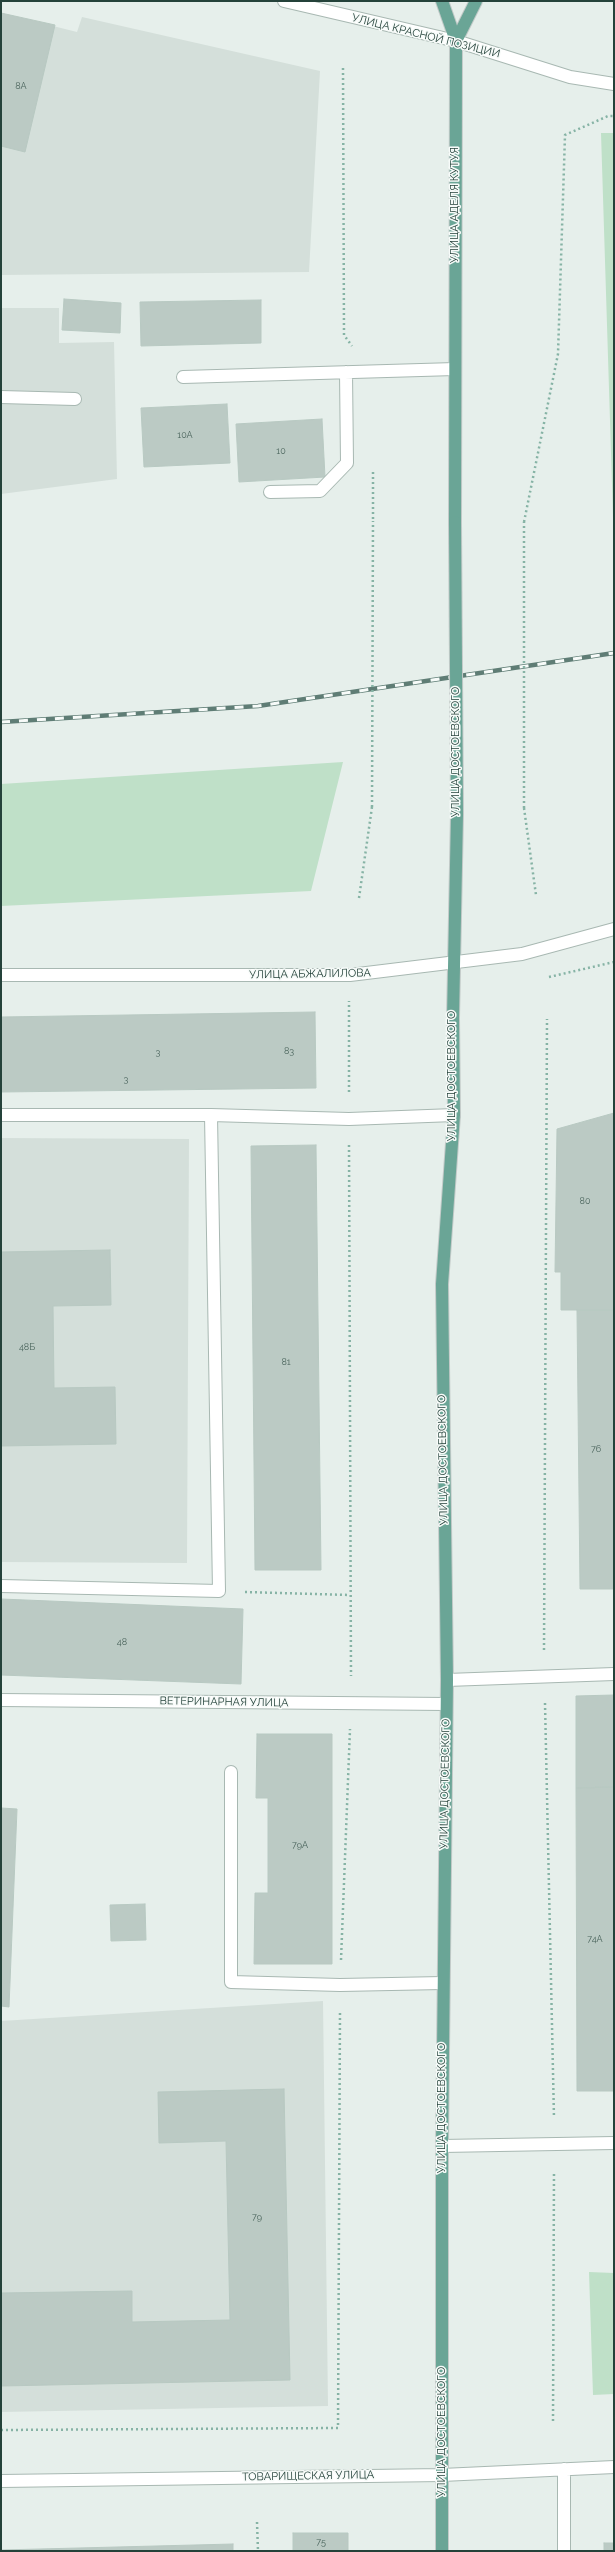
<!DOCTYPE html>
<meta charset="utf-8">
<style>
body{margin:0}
#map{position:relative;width:615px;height:2552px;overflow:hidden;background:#e6efeb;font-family:Raleway,sans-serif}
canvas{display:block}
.frame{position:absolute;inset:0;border:2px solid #24423a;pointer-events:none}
</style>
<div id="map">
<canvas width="615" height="2552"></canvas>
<div class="frame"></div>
</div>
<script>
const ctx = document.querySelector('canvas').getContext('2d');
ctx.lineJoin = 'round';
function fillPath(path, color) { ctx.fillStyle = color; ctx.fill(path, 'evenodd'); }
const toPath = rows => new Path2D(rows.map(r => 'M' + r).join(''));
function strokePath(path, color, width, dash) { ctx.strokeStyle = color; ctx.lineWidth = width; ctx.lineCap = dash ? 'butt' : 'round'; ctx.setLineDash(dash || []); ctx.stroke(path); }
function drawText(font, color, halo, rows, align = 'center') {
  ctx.font = font + ' Raleway,sans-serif'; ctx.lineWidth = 3; ctx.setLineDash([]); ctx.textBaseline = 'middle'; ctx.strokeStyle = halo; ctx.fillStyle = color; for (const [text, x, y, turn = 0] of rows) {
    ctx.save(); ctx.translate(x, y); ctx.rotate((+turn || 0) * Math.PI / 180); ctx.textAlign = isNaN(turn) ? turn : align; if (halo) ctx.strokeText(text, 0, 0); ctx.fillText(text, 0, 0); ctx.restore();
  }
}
const built = toPath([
 [1,13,77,32,82,17,320,71,309,272,1,275],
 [1,308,59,308,59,343,114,342,117,479,1,494],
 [1,1138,189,1139,187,1563,1,1562],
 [323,2001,328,2406,1,2412,1,2021]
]);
const green = toPath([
 [601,133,614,133,614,549],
 [343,762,311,891,1,906,1,784],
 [589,2272,614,2273,614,2394,593,2395]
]);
const building = toPath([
 [1,13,55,25,25,152,1,146,1,13],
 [64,299,121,303,120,333,62,330,64,299],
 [261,300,261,343,141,346,140,302,261,300],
 [227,404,230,463,144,467,141,408,227,404],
 [322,419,325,477,239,482,236,424,322,419],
 [315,1012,316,1088,1,1092,1,1017,315,1012],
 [614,1113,614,1310,561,1310,561,1272,555,1272,557,1129,614,1113],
 [316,1145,321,1570,255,1570,251,1146,316,1145],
 [110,1250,111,1305,53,1306,54,1388,115,1387,116,1444,1,1446,1,1252,110,1250],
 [577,1310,614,1310,614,1589,580,1589,577,1310],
 [1,1599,243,1609,241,1684,1,1675,1,1599],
 [614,1695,614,1787,576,1788,576,1696,614,1695],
 [257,1734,332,1734,332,1964,254,1964,255,1893,268,1893,268,1798,256,1798,257,1734],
 [614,1787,614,2091,577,2091,576,1788,614,1787],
 [1,1808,17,1809,9,2007,1,2006,1,1808],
 [145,1904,146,1940,111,1941,110,1905,145,1904],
 [284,2089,290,2380,1,2386,1,2293,132,2291,132,2322,230,2320,226,2141,159,2143,158,2092,284,2089],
 [293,2533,348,2533,348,2551,293,2551,293,2533],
 [604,2543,614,2543,614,2551,604,2551,604,2543],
 [233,2544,233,2551,1,2551,1,2550,233,2544]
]);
const path = toPath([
 [343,68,344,335,352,346],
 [373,472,373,521],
 [524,522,558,354,565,135,608,116,614,116],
 [524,808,536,895],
 [359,898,372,807],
 [549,977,614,962],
 [349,1092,349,1001],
 [349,1145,351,1676],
 [245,1592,350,1595],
 [544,1650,547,1019],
 [545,1703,554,2118],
 [341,1960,350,1729],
 [553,2421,554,2171],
 [1,2430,338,2428,340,2011],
 [257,2522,258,2551]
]);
const minor = toPath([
 [284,1,456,41,570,77,614,84],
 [183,377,455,369],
 [1,397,75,399],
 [270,492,320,491,347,463,346,372],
 [1,975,350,975,522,954,614,929],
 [1,1115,211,1115,349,1119,454,1115],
 [1,1586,219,1591,211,1115],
 [447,1680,614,1674],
 [1,1700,446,1704],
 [231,1772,231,1982,340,1985,443,1983],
 [442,2146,614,2143],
 [564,2469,564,2551],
 [1,2481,442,2475,614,2467]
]);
const major = toPath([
 [442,1,456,41,455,522],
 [456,41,476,1],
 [442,2551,442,2146,447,1680,442,1284,454,1115,453,1018,457,814]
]);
const rail = toPath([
 [1,722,258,706,614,653]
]);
const pathBridge = toPath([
 [372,807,373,521],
 [524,808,524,522]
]);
const majorBridge = toPath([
 [455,522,457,814]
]);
const numberNames = [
 ["8А",21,86],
 ["10А",185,435],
 ["10",281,451],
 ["83",289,1051],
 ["3",158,1052],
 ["3",126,1079],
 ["80",585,1201],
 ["48Б",27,1347],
 ["81",286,1362],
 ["76",596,1449],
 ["48",122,1642],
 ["79А",300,1845],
 ["74А",595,1939],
 ["79",257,2217],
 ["75",321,2542]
];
const streetNames = [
 ["УЛИЦА КРАСНОЙ ПОЗИЦИИ",426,36,14],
 ["УЛИЦА АДЕЛЯ КУТУЯ",455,205,-90],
 ["УЛИЦА ДОСТОЕВСКОГО",456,752,-90],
 ["УЛИЦА АБЖАЛИЛОВА",310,974,-1],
 ["УЛИЦА ДОСТОЕВСКОГО",452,1076,-90],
 ["УЛИЦА ДОСТОЕВСКОГО",443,1460,-91],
 ["ВЕТЕРИНАРНАЯ УЛИЦА",224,1702,1],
 ["УЛИЦА ДОСТОЕВСКОГО",445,1784,-89],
 ["УЛИЦА ДОСТОЕВСКОГО",442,2108,-90],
 ["УЛИЦА ДОСТОЕВСКОГО",442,2432,-90],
 ["ТОВАРИЩЕСКАЯ УЛИЦА",308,2476,-1]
];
fillPath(built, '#d4dfda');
fillPath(green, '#bfe0c8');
fillPath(building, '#bbcac4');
strokePath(building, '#b8c9c2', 1);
strokePath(minor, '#a8b8b2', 14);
strokePath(major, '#c2cac8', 14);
strokePath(path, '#86b3a5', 2.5, [2, 3]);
strokePath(minor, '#fff', 12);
strokePath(major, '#6aa596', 12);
strokePath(rail, '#5f7d75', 4.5);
strokePath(rail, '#f7fbf9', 3, [9]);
strokePath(majorBridge, '#c2cac8', 14, []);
strokePath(pathBridge, '#86b3a5', 2.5, [2, 3]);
strokePath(majorBridge, '#6aa596', 12);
drawText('9px', '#4a645c', null, numberNames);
drawText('11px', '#24423a', '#f7fbf9', streetNames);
</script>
